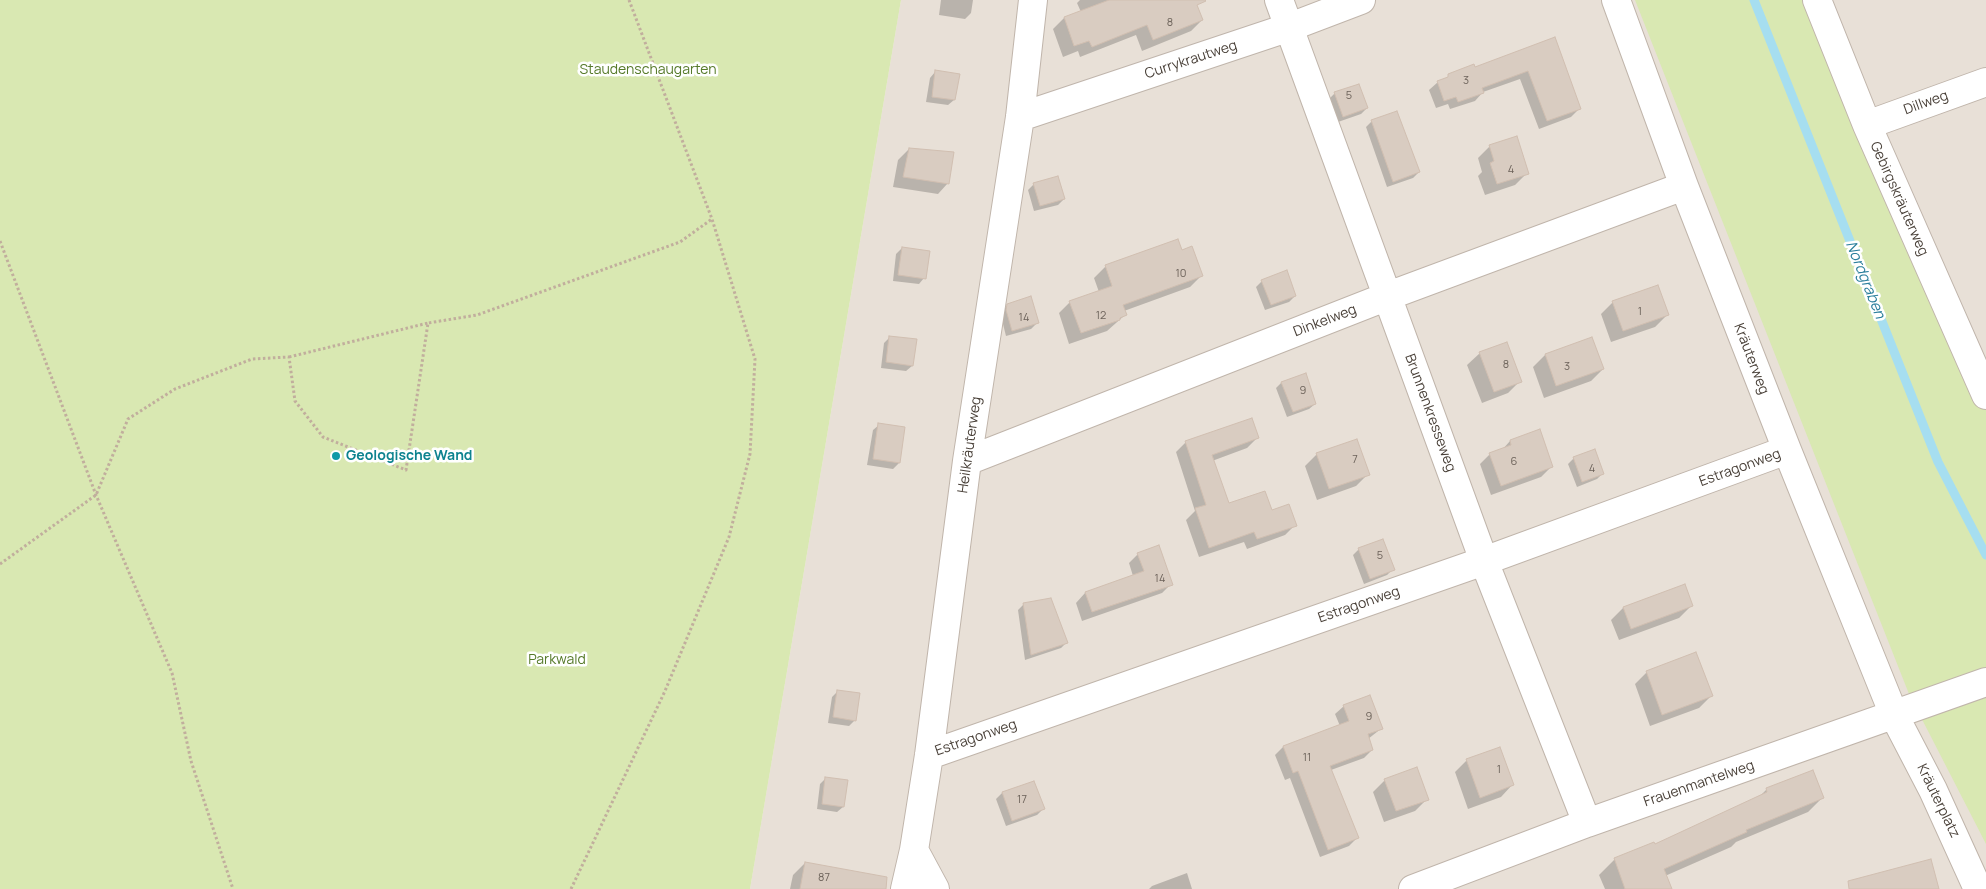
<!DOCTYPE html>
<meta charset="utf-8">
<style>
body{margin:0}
canvas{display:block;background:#f4efe9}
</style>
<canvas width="1986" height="889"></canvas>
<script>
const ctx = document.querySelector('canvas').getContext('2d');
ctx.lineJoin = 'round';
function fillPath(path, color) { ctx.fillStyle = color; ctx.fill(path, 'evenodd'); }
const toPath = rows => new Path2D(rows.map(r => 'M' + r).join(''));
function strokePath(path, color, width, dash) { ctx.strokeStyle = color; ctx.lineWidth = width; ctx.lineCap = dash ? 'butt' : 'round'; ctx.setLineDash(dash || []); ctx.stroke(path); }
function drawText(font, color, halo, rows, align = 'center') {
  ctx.font = font + ' Manrope,sans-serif'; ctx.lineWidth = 5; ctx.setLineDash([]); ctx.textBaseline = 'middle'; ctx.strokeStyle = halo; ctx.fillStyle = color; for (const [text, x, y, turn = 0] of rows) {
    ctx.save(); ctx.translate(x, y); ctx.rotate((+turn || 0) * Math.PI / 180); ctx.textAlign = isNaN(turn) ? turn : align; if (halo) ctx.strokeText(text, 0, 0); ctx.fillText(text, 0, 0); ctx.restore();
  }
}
const residential = toPath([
 [901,0,1986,0,1986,889,750,889]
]);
const green = toPath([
 [0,0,901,0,750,889,0,889],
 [1635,0,1817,0,1986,395,1986,844,1909,694]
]);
const shadow = toPath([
 [941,0,973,0,971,13,965,19,939,15],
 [1080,0,1194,0,1202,20,1191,31,1142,51,1136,35,1080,57,1078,51,1063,57,1053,29,1064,18,1081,12,1077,3],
 [1554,38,1579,109,1571,117,1539,129,1520,79,1483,92,1475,101,1450,109,1448,104,1436,108,1429,90,1438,82],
 [935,72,954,100,948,105,926,102,930,78],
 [1335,93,1367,108,1361,114,1338,122,1329,99],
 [1372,121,1419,172,1413,178,1387,187,1366,127],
 [1490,146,1527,173,1515,185,1485,195,1478,176,1482,172,1478,158],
 [909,149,948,183,938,194,893,187,898,160],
 [1034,184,1064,199,1058,205,1034,211,1028,190],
 [902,248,924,278,919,284,893,281,896,254],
 [1181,252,1202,275,1190,287,1124,311,1125,315,1107,331,1069,344,1059,313,1070,302,1099,292,1094,278,1106,266],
 [1262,281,1295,296,1289,302,1265,310,1256,287],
 [1613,302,1667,315,1655,327,1611,342,1601,314],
 [1008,305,1037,323,1031,329,1006,336,1001,316,1002,311],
 [890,337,912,366,906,371,881,368,884,343],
 [1592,338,1603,369,1591,381,1544,398,1533,367,1545,355],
 [1480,353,1520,381,1508,393,1482,403,1467,365],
 [1281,383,1315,404,1309,409,1287,417,1276,388],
 [879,425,899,463,893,469,867,465,873,430],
 [1257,438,1247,448,1212,461,1228,505,1271,512,1295,525,1285,535,1247,549,1244,542,1199,557,1186,520,1195,511,1176,452,1186,442],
 [1510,441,1552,466,1541,477,1491,495,1480,464,1490,454,1502,450],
 [1317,454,1368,474,1356,486,1317,500,1305,466],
 [1574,458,1603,473,1597,479,1577,487,1568,464],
 [1359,549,1393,569,1387,575,1364,584,1353,555],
 [1138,554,1171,584,1162,593,1082,621,1076,603,1085,593,1133,576,1129,563],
 [1024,604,1067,642,1061,648,1025,660,1018,610],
 [1691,606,1679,618,1619,640,1611,620,1623,608],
 [1647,672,1711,696,1699,708,1650,726,1635,684],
 [838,691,855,720,849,726,828,723,832,697],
 [1344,706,1382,728,1368,739,1372,750,1364,758,1331,770,1357,838,1349,846,1320,857,1290,778,1285,780,1275,755,1283,747,1340,726,1335,714],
 [1467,760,1513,784,1501,797,1468,809,1455,772],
 [1813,772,1823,797,1808,812,1736,842,1731,847,1665,876,1670,889,1605,889,1599,875,1614,860,1653,844,1654,846,1758,798,1766,790],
 [826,778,843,807,837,812,817,809,820,784],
 [1385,780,1427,799,1415,811,1384,822,1373,792],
 [1033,782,1043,809,1037,815,1006,826,996,799,1002,793],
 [805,863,840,889,790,889,793,875],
 [1187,873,1192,889,1149,889,1152,886]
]);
const stream = toPath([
 [1754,0,1938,462,1986,555]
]);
const building = toPath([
 [1109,0,1205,0,1206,1,1197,5,1203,20,1153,40,1147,25,1092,47,1089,41,1074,46,1064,17,1109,0],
 [1555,37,1581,109,1547,121,1528,71,1482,88,1484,93,1458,102,1456,97,1444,101,1437,81,1448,77,1448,74,1474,64,1475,67,1555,37],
 [935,70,960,74,955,100,932,97,935,70],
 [1359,84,1368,108,1343,117,1334,92,1359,84],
 [1397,111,1420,172,1393,182,1371,120,1397,111],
 [1517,136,1529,174,1497,184,1490,163,1494,161,1489,145,1517,136],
 [909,148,954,152,949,184,903,177,909,148],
 [1058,176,1065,199,1040,206,1033,183,1058,176],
 [1178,239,1182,250,1192,246,1203,276,1123,305,1127,315,1120,318,1120,320,1081,333,1069,301,1112,286,1105,265,1178,239],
 [902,247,930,251,926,279,898,275,902,247],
 [1287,270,1296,296,1271,305,1261,280,1287,270],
 [1658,285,1669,315,1623,331,1612,301,1658,285],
 [1031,296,1039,323,1012,331,1006,310,1007,304,1031,296],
 [889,336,917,339,913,366,886,362,889,336],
 [1592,337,1604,369,1556,386,1545,354,1592,337],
 [1507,342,1522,382,1494,392,1479,352,1507,342],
 [1306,373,1316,404,1293,412,1281,382,1306,373],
 [1252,418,1259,438,1212,455,1229,503,1265,491,1272,510,1289,504,1297,526,1257,539,1254,532,1209,548,1195,508,1206,505,1185,441,1252,418],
 [878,423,905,427,900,463,873,459,878,423],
 [1540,429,1553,467,1501,486,1489,453,1511,445,1510,440,1540,429],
 [1357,439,1370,475,1329,489,1316,453,1357,439],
 [1595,449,1604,474,1582,482,1573,457,1595,449],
 [1383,539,1395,570,1370,579,1358,548,1383,539],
 [1159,545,1173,585,1092,612,1085,592,1144,571,1137,553,1159,545],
 [1685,584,1693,606,1631,629,1623,607,1685,584],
 [1051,598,1068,643,1031,655,1023,603,1051,598],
 [1696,652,1713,696,1662,715,1646,671,1696,652],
 [837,690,860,693,856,721,833,717,837,690],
 [1370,695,1383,729,1368,734,1373,750,1330,766,1359,838,1328,850,1298,771,1293,773,1283,746,1349,721,1343,705,1370,695],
 [1500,747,1514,785,1480,798,1466,759,1500,747],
 [1417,767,1429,800,1396,811,1384,779,1417,767],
 [1813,770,1824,798,1746,830,1747,832,1664,869,1672,889,1625,889,1614,858,1654,842,1655,844,1767,792,1766,788,1813,770],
 [825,777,848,780,844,807,822,804,825,777],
 [1034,781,1045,809,1012,821,1002,792,1034,781],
 [1931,859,1939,889,1849,889,1848,881,1931,859],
 [805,862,887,877,886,889,800,889,805,862]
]);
const path = toPath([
 [0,241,96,495,172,673,191,761,233,889],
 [289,357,428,323],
 [0,564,96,495,128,419,175,389,252,359,289,357,295,401,323,437,406,470,428,323,477,315,680,242,712,219],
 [571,889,665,691,729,537,750,454,755,359,712,219,629,0]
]);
const minor = toPath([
 [1279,0,1484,561,1587,823],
 [1616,0,1684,186,1787,450,1894,715,1933,790,1978,889],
 [1817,0,1867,125,1986,395],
 [1020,117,1290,27,1361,0],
 [1867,125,1986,82],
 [967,461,1388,296,1684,186],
 [929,755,1484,561,1787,450],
 [914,850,935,889],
 [905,889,914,850,929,755,967,461,1020,117,1033,0],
 [1413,889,1587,823,1986,682]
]);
const markers = [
 [336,456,5,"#0f9aa8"]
];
const numberNames = [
 ["8",1170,23],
 ["3",1466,81],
 ["5",1349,96],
 ["4",1511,170],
 ["10",1181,274],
 ["1",1640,312],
 ["12",1101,316],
 ["14",1024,318],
 ["8",1506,365],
 ["3",1567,367],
 ["9",1303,391],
 ["7",1355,460],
 ["6",1514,462],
 ["4",1592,469],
 ["5",1380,556],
 ["14",1160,579],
 ["9",1369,717],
 ["11",1307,758],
 ["1",1499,770],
 ["17",1022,800],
 ["87",824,878]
];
const streetNames = [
 ["Currykrautweg",1191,60,-18],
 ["Dillweg",1926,103,-20],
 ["Gebirgskräuterweg",1899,199,66],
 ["Dinkelweg",1325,321,-21],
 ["Kräuterweg",1751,359,69],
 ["Brunnenkresseweg",1430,413,70],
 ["Heilkräuterweg",970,445,-82],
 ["Estragonweg",1740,468,-20],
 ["Estragonweg",1359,605,-19],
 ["Estragonweg",976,738,-19],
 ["Frauenmantelweg",1699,784,-19],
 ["Kräuterplatz",1938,801,64]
];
const parkNames = [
 ["Staudenschaugarten",648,70],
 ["Parkwald",557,660]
];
const cultureNames = [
 ["Geologische Wand",346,456]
];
const waterNames = [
 ["Nordgraben",1865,280,68]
];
fillPath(residential, '#e8e0d7');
fillPath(green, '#d9e8b2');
fillPath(shadow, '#0003');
strokePath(stream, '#a6def0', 9);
fillPath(building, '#d9ccc1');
strokePath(building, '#d1bfb1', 1);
strokePath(minor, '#c0b5ab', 30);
strokePath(path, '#c1ae9d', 3, [2.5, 2.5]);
strokePath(minor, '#fff', 28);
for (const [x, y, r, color] of markers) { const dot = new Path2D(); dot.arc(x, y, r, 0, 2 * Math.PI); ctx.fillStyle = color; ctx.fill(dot); strokePath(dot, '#fff', 2); }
drawText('11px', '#6c625a', null, numberNames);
drawText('14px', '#483f37', '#fff', streetNames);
drawText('14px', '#567a2a', '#fff', parkNames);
drawText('bold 14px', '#0d838f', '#fff', cultureNames, 'left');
drawText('italic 15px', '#2b7f9c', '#fff', waterNames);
</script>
